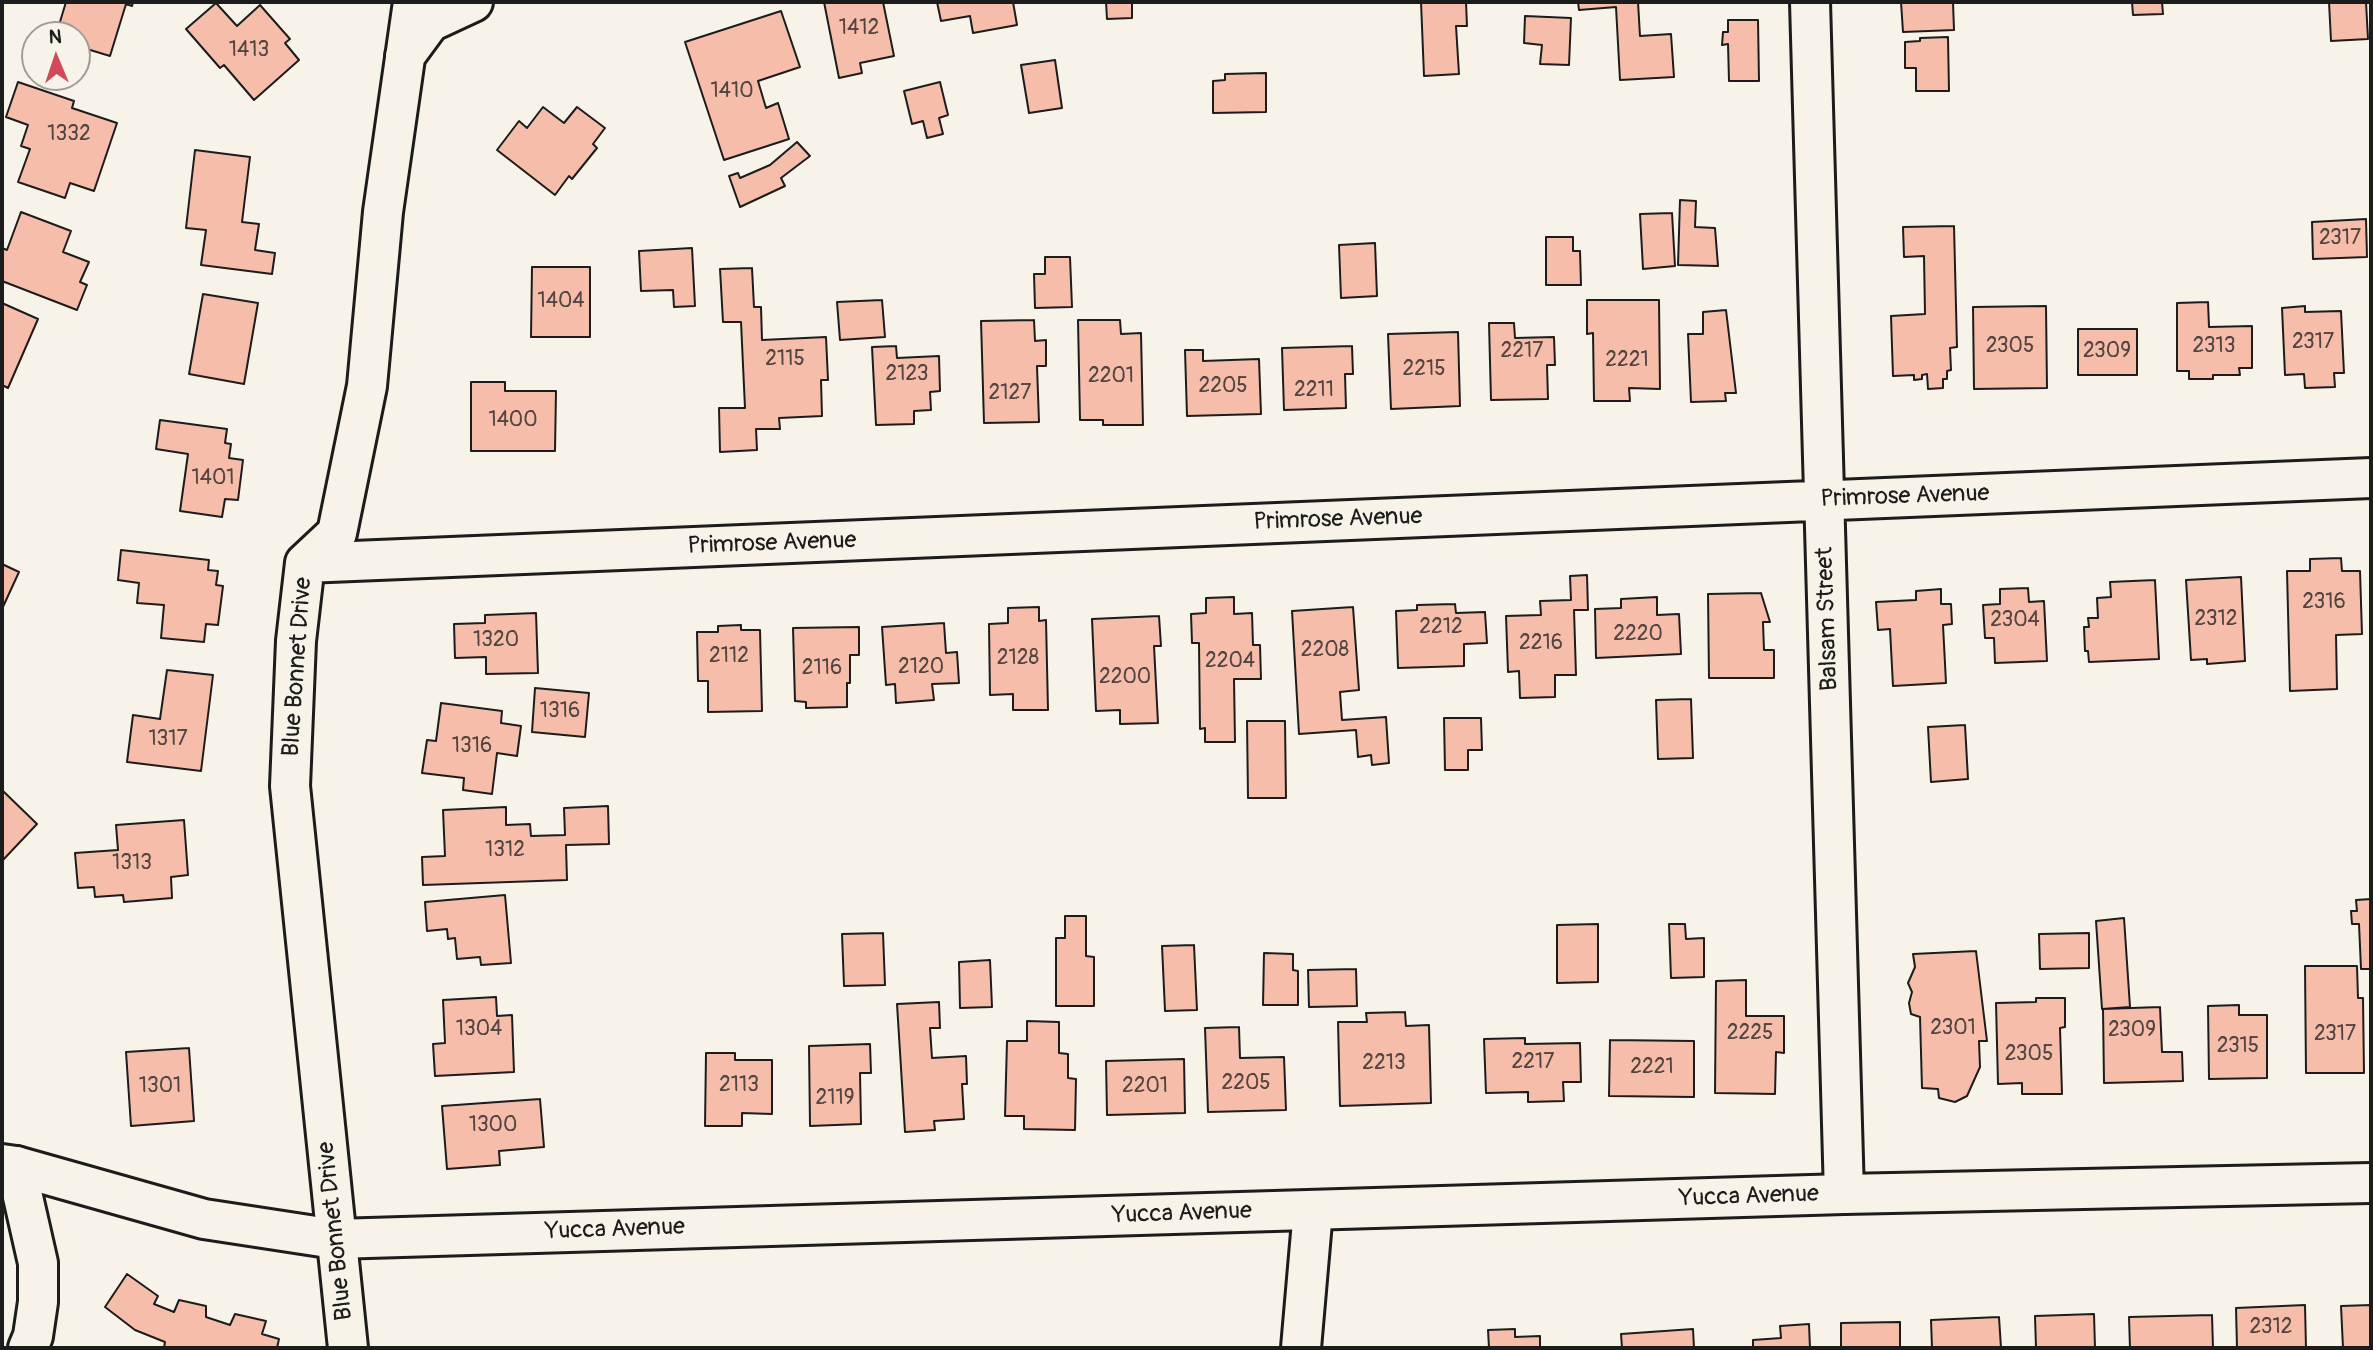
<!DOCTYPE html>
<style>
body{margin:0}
#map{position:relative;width:2373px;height:1350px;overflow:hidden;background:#f7f3e8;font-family:Pangolin,sans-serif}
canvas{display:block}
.frame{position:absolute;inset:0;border:4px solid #1c1c1c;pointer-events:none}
.north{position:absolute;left:21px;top:21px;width:70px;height:70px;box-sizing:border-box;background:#f7f3e8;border:2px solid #9f9d96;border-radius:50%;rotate:358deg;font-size:19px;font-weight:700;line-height:28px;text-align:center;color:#1c1c1c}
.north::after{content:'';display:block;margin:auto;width:24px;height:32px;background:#d1495b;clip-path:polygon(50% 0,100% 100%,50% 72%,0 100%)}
</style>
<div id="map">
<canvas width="2373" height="1350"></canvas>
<div class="frame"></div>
<div class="north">N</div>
</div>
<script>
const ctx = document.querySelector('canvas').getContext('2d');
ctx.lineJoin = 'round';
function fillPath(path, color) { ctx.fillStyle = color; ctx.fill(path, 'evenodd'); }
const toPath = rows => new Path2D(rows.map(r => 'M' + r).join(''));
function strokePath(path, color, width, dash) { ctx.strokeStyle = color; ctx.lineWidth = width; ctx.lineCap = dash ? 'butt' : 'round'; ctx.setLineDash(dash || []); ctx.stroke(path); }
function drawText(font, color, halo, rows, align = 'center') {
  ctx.font = font + ' Pangolin,sans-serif'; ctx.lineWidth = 7; ctx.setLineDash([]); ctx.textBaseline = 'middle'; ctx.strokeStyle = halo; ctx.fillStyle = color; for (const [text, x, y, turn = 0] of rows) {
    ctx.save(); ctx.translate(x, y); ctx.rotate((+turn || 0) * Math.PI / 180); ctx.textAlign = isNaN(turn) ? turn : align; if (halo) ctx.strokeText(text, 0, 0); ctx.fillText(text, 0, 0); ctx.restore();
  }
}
const building = toPath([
 [66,2,133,2,132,6,126,4,110,56,77,46,77,35,56,35,66,2],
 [824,2,883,2,894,56,860,63,862,73,839,78,824,2],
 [937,2,1013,2,1017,25,973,33,970,16,941,21,937,2],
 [1106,2,1132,2,1132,18,1107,19,1106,2],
 [1421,2,1466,2,1467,26,1456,26,1459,74,1424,76,1421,2],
 [1578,2,1638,2,1640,36,1671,34,1674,77,1620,80,1616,7,1579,10,1578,2],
 [1901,2,1953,2,1954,30,1903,32,1901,2],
 [2132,2,2162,2,2163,14,2133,15,2132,2],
 [2329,2,2366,2,2368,39,2331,41,2329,2],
 [216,3,237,26,260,5,290,39,285,43,299,60,254,100,224,65,220,68,186,29,216,3],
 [781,11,800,67,758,81,766,108,778,103,789,139,724,160,685,42,781,11],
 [1525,16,1571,18,1569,65,1540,64,1542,45,1524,43,1525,16],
 [1728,20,1758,20,1759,81,1729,81,1728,44,1722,45,1723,32,1728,32,1728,20],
 [1948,37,1949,91,1916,91,1916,68,1905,68,1905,42,1920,41,1920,38,1948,37],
 [1055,60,1062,108,1029,113,1021,65,1055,60],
 [1266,73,1266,112,1213,113,1213,81,1225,80,1225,74,1266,73],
 [18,82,74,101,72,108,117,123,94,191,70,183,65,198,18,182,30,149,21,146,28,125,6,117,18,82],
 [940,82,948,115,939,118,943,134,927,138,923,121,912,124,904,91,940,82],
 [543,107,564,123,577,107,605,128,593,144,597,148,572,179,569,176,555,195,497,150,519,121,527,128,543,107],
 [797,142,810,156,781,178,785,186,740,207,729,176,738,173,740,178,770,165,797,142],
 [195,150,250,157,242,222,259,224,255,250,275,253,272,274,201,265,206,230,186,228,195,150],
 [1680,200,1696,201,1695,227,1715,228,1718,266,1678,265,1680,200],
 [21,212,71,231,63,252,89,262,80,282,87,285,77,310,2,281,2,248,7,250,21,212],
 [1672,213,1675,266,1643,269,1640,214,1672,213],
 [2366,219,2367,257,2313,259,2312,222,2366,219],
 [1954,226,1957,347,1950,348,1951,370,1947,371,1947,379,1943,379,1943,388,1928,389,1927,374,1922,375,1922,379,1914,380,1914,375,1893,376,1891,316,1925,314,1924,256,1904,257,1903,227,1954,226],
 [1546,237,1573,237,1573,251,1580,251,1581,285,1546,285,1546,237],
 [1375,243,1377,296,1341,298,1339,245,1375,243],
 [692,248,695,306,674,307,673,290,641,291,639,251,692,248],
 [1045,257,1070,257,1072,307,1035,308,1034,274,1045,274,1045,257],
 [532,267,590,267,590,337,531,337,532,267],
 [752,268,754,307,761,307,762,340,826,337,828,380,821,380,822,416,779,418,780,429,756,429,757,450,720,452,719,408,745,408,741,322,723,322,720,269,752,268],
 [203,294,258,303,244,384,189,374,203,294],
 [882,300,885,337,840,340,837,302,882,300],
 [1587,300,1659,300,1660,389,1629,388,1630,401,1594,401,1593,333,1587,334,1587,300],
 [2208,302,2209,327,2252,326,2252,368,2239,368,2240,375,2213,375,2213,379,2189,379,2189,371,2177,371,2177,303,2208,302],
 [2,303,38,319,8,388,2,385,2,303],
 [2046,306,2047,388,1974,389,1973,307,2046,306],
 [2305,306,2305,312,2341,311,2344,373,2334,373,2335,387,2305,388,2304,374,2285,375,2282,308,2305,306],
 [1726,310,1736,393,1725,393,1726,401,1691,402,1688,334,1703,334,1703,312,1726,310],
 [1034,320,1035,341,1046,340,1046,366,1037,366,1039,422,984,423,981,321,1034,320],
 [1078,320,1120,320,1121,334,1141,333,1143,425,1103,425,1103,420,1080,420,1078,320],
 [1489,323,1514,323,1515,338,1554,337,1555,365,1547,365,1548,399,1491,400,1489,323],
 [2078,329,2137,329,2137,375,2078,375,2078,329],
 [1458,332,1460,406,1391,409,1388,334,1458,332],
 [896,346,897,358,939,356,940,391,930,392,931,410,914,411,914,424,876,425,872,347,896,346],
 [1352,346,1353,374,1345,374,1346,408,1284,410,1282,348,1352,346],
 [1185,350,1203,350,1203,361,1259,359,1261,414,1187,416,1185,350],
 [471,382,505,382,505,391,556,391,555,451,471,451,471,382],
 [160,420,227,429,225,443,231,444,229,458,243,460,238,500,225,499,222,517,180,511,188,454,156,449,160,420],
 [121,550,209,560,208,570,218,571,216,585,223,586,218,625,206,624,204,642,161,638,164,605,137,603,139,583,118,580,121,550],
 [2341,558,2342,571,2360,571,2362,634,2336,635,2337,689,2290,691,2287,571,2310,571,2310,559,2341,558],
 [2,564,19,572,2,609,2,564],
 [1587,575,1588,610,1574,610,1576,675,1555,675,1555,697,1520,698,1519,671,1508,672,1506,616,1541,615,1540,601,1571,600,1570,576,1587,575],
 [2241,577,2245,661,2207,664,2207,659,2191,660,2186,580,2241,577],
 [2155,580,2159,659,2089,662,2088,651,2085,651,2084,627,2089,627,2088,618,2098,618,2097,598,2111,597,2110,582,2155,580],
 [2028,588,2029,602,2044,601,2047,661,1995,663,1994,638,1985,638,1983,605,2000,604,2000,589,2028,588],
 [1941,589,1941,604,1951,604,1952,624,1943,625,1946,683,1893,686,1890,629,1878,630,1876,602,1916,600,1916,591,1941,589],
 [1761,593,1770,622,1763,622,1764,650,1774,650,1774,678,1709,678,1708,594,1761,593],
 [1234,597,1234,614,1252,613,1253,645,1260,645,1261,679,1234,679,1235,742,1205,742,1205,728,1200,729,1199,643,1192,643,1191,614,1206,613,1206,598,1234,597],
 [1657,597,1657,615,1679,614,1681,654,1596,658,1595,609,1621,608,1621,599,1657,597],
 [1455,604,1456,613,1485,612,1487,643,1464,644,1464,666,1398,668,1396,611,1417,610,1417,605,1455,604],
 [1039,607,1039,621,1046,620,1048,710,1013,710,1013,694,990,695,989,624,1008,623,1008,608,1039,607],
 [1353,607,1359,690,1340,692,1342,720,1386,717,1389,763,1372,765,1371,755,1358,757,1356,730,1299,734,1292,611,1353,607],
 [536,613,538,673,486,674,486,657,455,658,454,624,485,623,485,615,536,613],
 [1159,616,1161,646,1154,646,1158,723,1120,724,1120,710,1096,711,1092,619,1159,616],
 [944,623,946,653,957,652,959,683,932,684,934,700,896,703,895,684,886,685,882,627,944,623],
 [741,625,741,630,760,630,762,711,708,712,708,681,698,681,697,632,718,632,718,626,741,625],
 [859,627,859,655,850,655,850,683,847,683,847,707,806,708,806,702,795,701,793,628,859,627],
 [167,670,213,675,201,771,127,762,133,715,160,719,167,670],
 [535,688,589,693,585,737,532,732,535,688],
 [1691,699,1693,758,1658,759,1656,700,1691,699],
 [441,703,502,711,501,723,521,726,517,756,497,753,492,794,463,790,464,778,422,773,427,740,436,741,441,703],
 [1444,718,1481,718,1482,750,1468,750,1468,770,1445,770,1444,718],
 [1247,721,1285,721,1286,798,1248,798,1247,721],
 [1965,725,1968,779,1931,782,1928,727,1965,725],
 [2,790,37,824,2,861,2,790],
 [608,806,609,844,566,845,567,880,423,885,422,857,445,856,443,810,506,807,506,825,530,824,531,836,565,835,564,808,608,806],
 [184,820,188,875,171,877,172,898,124,902,123,895,95,897,94,887,78,888,75,853,118,850,116,825,184,820],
 [505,895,511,963,481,965,480,957,457,959,455,938,448,939,447,929,427,931,425,902,505,895],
 [2371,899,2371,969,2361,969,2359,924,2352,924,2351,911,2357,911,2356,900,2371,899],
 [1065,916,1086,916,1086,956,1094,957,1094,1006,1056,1006,1056,938,1065,938,1065,916],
 [2124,918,2130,1007,2102,1009,2096,921,2124,918],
 [1598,924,1598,982,1557,983,1557,925,1598,924],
 [1669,924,1685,924,1686,939,1704,938,1704,977,1671,978,1669,924],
 [883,933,885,985,844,986,842,934,883,933],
 [2089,933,2089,968,2040,969,2039,934,2089,933],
 [1194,945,1197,1010,1165,1011,1162,946,1194,945],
 [1976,951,1987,1041,1979,1041,1980,1067,1967,1096,1955,1102,1939,1098,1938,1089,1922,1088,1920,1017,1911,1014,1909,1003,1912,992,1908,983,1915,967,1913,954,1976,951],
 [1264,953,1293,954,1293,970,1298,971,1298,1005,1263,1005,1264,953],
 [990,960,992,1007,960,1008,959,962,990,960],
 [2305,966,2357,966,2358,998,2363,998,2364,1073,2306,1073,2305,966],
 [1356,969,1357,1006,1309,1007,1308,970,1356,969],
 [1746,980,1746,1016,1784,1016,1784,1053,1776,1052,1775,1094,1715,1093,1716,981,1746,980],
 [496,997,497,1016,512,1015,514,1072,435,1076,433,1044,445,1043,443,1000,496,997],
 [2036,998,2065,998,2065,1027,2060,1028,2062,1094,2022,1094,2022,1083,1998,1084,1996,1003,2036,1002,2036,998],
 [939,1002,940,1028,930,1028,932,1058,966,1056,967,1084,962,1084,964,1119,934,1121,935,1130,905,1132,897,1004,939,1002],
 [2239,1005,2239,1015,2267,1015,2267,1078,2209,1079,2208,1006,2239,1005],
 [2160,1007,2162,1052,2182,1052,2183,1081,2104,1083,2103,1009,2160,1007],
 [1405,1012,1406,1026,1429,1025,1431,1103,1340,1106,1338,1022,1367,1022,1366,1013,1405,1012],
 [1027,1021,1059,1022,1059,1053,1068,1054,1068,1078,1076,1079,1075,1130,1024,1129,1024,1116,1005,1116,1007,1041,1027,1041,1027,1021],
 [1239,1027,1240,1058,1284,1057,1286,1110,1208,1112,1205,1028,1239,1027],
 [1525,1038,1525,1044,1580,1043,1581,1082,1563,1082,1564,1101,1528,1102,1528,1092,1486,1093,1484,1039,1525,1038],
 [1610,1040,1694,1041,1694,1097,1609,1096,1610,1040],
 [870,1044,871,1073,860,1073,861,1124,810,1126,809,1046,870,1044],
 [189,1048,194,1121,131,1126,126,1052,189,1048],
 [706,1053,735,1053,735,1060,772,1060,772,1114,742,1113,742,1126,705,1126,706,1053],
 [1184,1059,1185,1113,1107,1115,1106,1061,1184,1059],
 [540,1099,544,1147,499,1151,500,1165,447,1169,442,1106,540,1099],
 [127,1274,158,1296,154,1304,174,1312,179,1300,206,1306,206,1317,230,1325,235,1314,266,1321,262,1334,279,1339,277,1348,164,1348,165,1342,135,1330,105,1307,127,1274],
 [2305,1305,2306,1348,2237,1348,2236,1308,2305,1305],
 [2371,1305,2371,1348,2343,1348,2341,1306,2371,1305],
 [2094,1314,2095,1348,2036,1348,2035,1316,2094,1314],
 [2212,1315,2213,1348,2130,1348,2129,1317,2212,1315],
 [1999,1317,2001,1348,1932,1348,1931,1320,1999,1317],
 [1900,1322,1900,1348,1841,1348,1841,1323,1900,1322],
 [1809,1324,1810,1348,1753,1348,1753,1340,1781,1338,1780,1326,1809,1324],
 [1515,1329,1515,1337,1540,1336,1540,1348,1489,1348,1488,1330,1515,1329],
 [1693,1329,1694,1348,1622,1348,1621,1334,1693,1329]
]);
const street = toPath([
 [1810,2,1844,1194],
 [405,56,430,22,473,2],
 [305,563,2371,478],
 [16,1166,38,1263,38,1302,33,1336,28,1348],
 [348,1348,290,786,296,641,305,563,337,533,367,386,383,212,413,2],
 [1301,1348,1313,1210]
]);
const secondary = toPath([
 [2,1164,16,1166,204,1219,335,1239,1844,1194,2371,1183]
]);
const numberNames = [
 ["1412",859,29],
 ["1413",249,51],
 ["1410",732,92],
 ["1332",69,135],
 ["2317",2340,239],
 ["1404",561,302],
 ["2317",2313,343],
 ["2305",2010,347],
 ["2313",2214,347],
 ["2217",1522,352],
 ["2309",2107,352],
 ["2115",785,360],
 ["2221",1627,361],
 ["2215",1424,370],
 ["2123",907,375],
 ["2201",1111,377],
 ["2205",1223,387],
 ["2211",1314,391],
 ["2127",1010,394],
 ["1400",513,421],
 ["1401",213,479],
 ["2316",2324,603],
 ["2312",2216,620],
 ["2304",2015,621],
 ["2212",1441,628],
 ["2220",1638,635],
 ["1320",496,641],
 ["2216",1541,644],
 ["2208",1325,651],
 ["2112",729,657],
 ["2128",1018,659],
 ["2204",1230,662],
 ["2120",921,668],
 ["2116",822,669],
 ["2200",1125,678],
 ["1316",560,712],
 ["1317",168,740],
 ["1316",472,747],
 ["1312",505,851],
 ["1313",132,864],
 ["2301",1953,1029],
 ["1304",479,1030],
 ["2309",2132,1031],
 ["2225",1750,1034],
 ["2317",2335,1035],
 ["2315",2238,1047],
 ["2305",2029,1055],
 ["2217",1533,1063],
 ["2213",1384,1064],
 ["2221",1652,1068],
 ["2205",1246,1084],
 ["2113",739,1086],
 ["1301",160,1087],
 ["2201",1145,1087],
 ["2119",835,1099],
 ["1300",493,1126],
 ["2312",2271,1328]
];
const streetNames = [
 ["Primrose Avenue",1905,497,-2],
 ["Primrose Avenue",1338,520,-2],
 ["Primrose Avenue",772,544,-2],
 ["Balsam Street",1828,619,-92],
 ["Blue Bonnet Drive",298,667,-86],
 ["Yucca Avenue",1749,1197,-2],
 ["Yucca Avenue",1182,1214,-2],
 ["Yucca Avenue",615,1230,-2],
 ["Blue Bonnet Drive",336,1231,-96]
];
fillPath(building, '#f5bdaa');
strokePath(building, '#1c1c1c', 2);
strokePath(street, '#1c1c1c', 44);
strokePath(secondary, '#1c1c1c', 44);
strokePath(street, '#f7f3e8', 38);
strokePath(secondary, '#f7f3e8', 38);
drawText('21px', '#524440', null, numberNames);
drawText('24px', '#1c1c1c', '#f7f3e8', streetNames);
</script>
